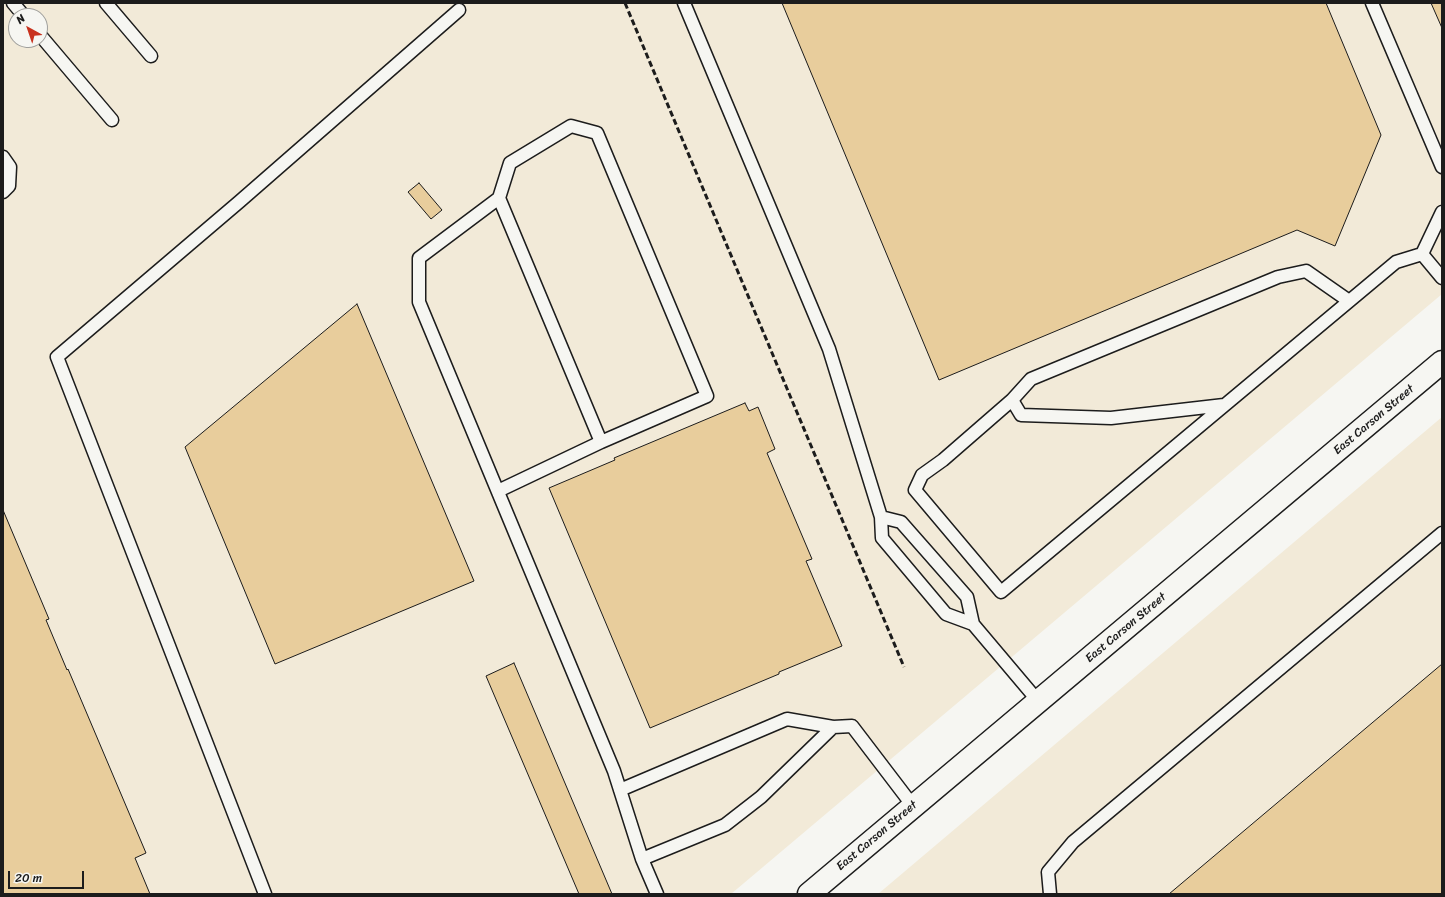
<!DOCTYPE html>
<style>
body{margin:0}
#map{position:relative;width:1445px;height:897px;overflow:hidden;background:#f6f6f2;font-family:Sriracha,sans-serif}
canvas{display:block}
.frame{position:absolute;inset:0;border:4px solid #1c1c1c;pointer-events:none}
.north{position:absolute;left:8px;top:8px;width:40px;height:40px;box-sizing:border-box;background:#f6f6f2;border:1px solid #9f9f9c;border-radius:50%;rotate:320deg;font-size:11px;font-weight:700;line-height:16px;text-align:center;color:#1c1c1c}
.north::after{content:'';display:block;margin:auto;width:14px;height:18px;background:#c8321e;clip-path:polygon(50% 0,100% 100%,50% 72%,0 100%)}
.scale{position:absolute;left:8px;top:871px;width:76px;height:18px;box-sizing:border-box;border:2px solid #1c1c1c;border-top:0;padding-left:5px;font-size:12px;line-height:14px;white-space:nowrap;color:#1c1c1c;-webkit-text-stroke:3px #f6f6f2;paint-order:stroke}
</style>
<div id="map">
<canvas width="1445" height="897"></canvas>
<div class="frame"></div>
<div class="north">N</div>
<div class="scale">20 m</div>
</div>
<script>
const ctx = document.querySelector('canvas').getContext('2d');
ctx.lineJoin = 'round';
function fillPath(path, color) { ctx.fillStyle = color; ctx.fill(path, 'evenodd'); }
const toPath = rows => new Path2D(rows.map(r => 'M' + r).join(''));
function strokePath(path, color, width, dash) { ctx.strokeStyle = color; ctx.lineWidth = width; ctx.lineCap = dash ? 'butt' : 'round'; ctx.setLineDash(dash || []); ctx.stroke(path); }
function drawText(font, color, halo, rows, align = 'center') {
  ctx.font = font + ' Sriracha,sans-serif'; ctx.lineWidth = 3; ctx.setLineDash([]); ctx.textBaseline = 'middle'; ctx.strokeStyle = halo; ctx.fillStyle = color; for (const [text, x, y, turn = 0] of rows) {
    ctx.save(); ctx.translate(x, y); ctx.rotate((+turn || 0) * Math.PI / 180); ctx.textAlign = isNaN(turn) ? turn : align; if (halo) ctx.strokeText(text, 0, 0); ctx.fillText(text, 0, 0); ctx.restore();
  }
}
const built = toPath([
 [3,3,1442,3,1442,294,731,894,3,894],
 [16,16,40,16,40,40,16,40],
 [1442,417,1442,894,878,894]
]);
const building = toPath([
 [782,3,1326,3,1381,135,1335,246,1297,230,939,380,782,3],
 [1431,3,1442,3,1442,28,1431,3],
 [419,183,442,210,431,219,408,192,419,183],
 [357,304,474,581,275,664,185,447,357,304],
 [745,403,749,411,758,407,775,449,767,453,812,559,806,561,842,646,779,672,779,674,650,728,549,488,615,460,614,458,745,403],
 [3,510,49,619,46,620,67,670,68,669,146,853,135,858,150,894,3,894,3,510],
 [514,663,612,894,579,894,486,676,514,663],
 [1442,664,1442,894,1169,894,1442,664]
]);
const service = toPath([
 [13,3,24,16],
 [106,3,151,56],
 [684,3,829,349,881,517,882,538,946,614,973,624],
 [1372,3,1442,167],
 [40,35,112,120],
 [3,157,10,167,9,186,3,192],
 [1422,254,1442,278],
 [1012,400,943,460,922,475,915,490,1001,592,1396,262,1422,254,1442,212],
 [1224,405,1111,418,1021,415,1012,400,1031,379,1278,277,1306,271,1349,301],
 [601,442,499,198,419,258,419,302,614,771,642,859,657,894],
 [498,491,601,442,707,396,597,133,571,126,510,163,499,198],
 [881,517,901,522,967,597,973,624,1038,701],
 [620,790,787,719,833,727],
 [642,859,725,825,761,797,833,727,852,726,913,806],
 [265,894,57,357,239,202,459,10],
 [1050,894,1048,872,1073,842,1442,533]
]);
const secondary = toPath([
 [809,894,1442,362]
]);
const rail = toPath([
 [625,3,904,667]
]);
const streetNames = [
 ["East Carson Street",1374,420,-40],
 ["East Carson Street",1126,628,-40],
 ["East Carson Street",877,836,-40]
];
fillPath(built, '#f2ead8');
fillPath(building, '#e8cd9c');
strokePath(building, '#1c1c1c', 1);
strokePath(service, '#1c1c1c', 15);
strokePath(secondary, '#1c1c1c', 25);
strokePath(service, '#f6f6f2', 12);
strokePath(secondary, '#f6f6f2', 22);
strokePath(rail, '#1c1c1c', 3, [6, 3]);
drawText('12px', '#1c1c1c', '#f6f6f2', streetNames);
</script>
